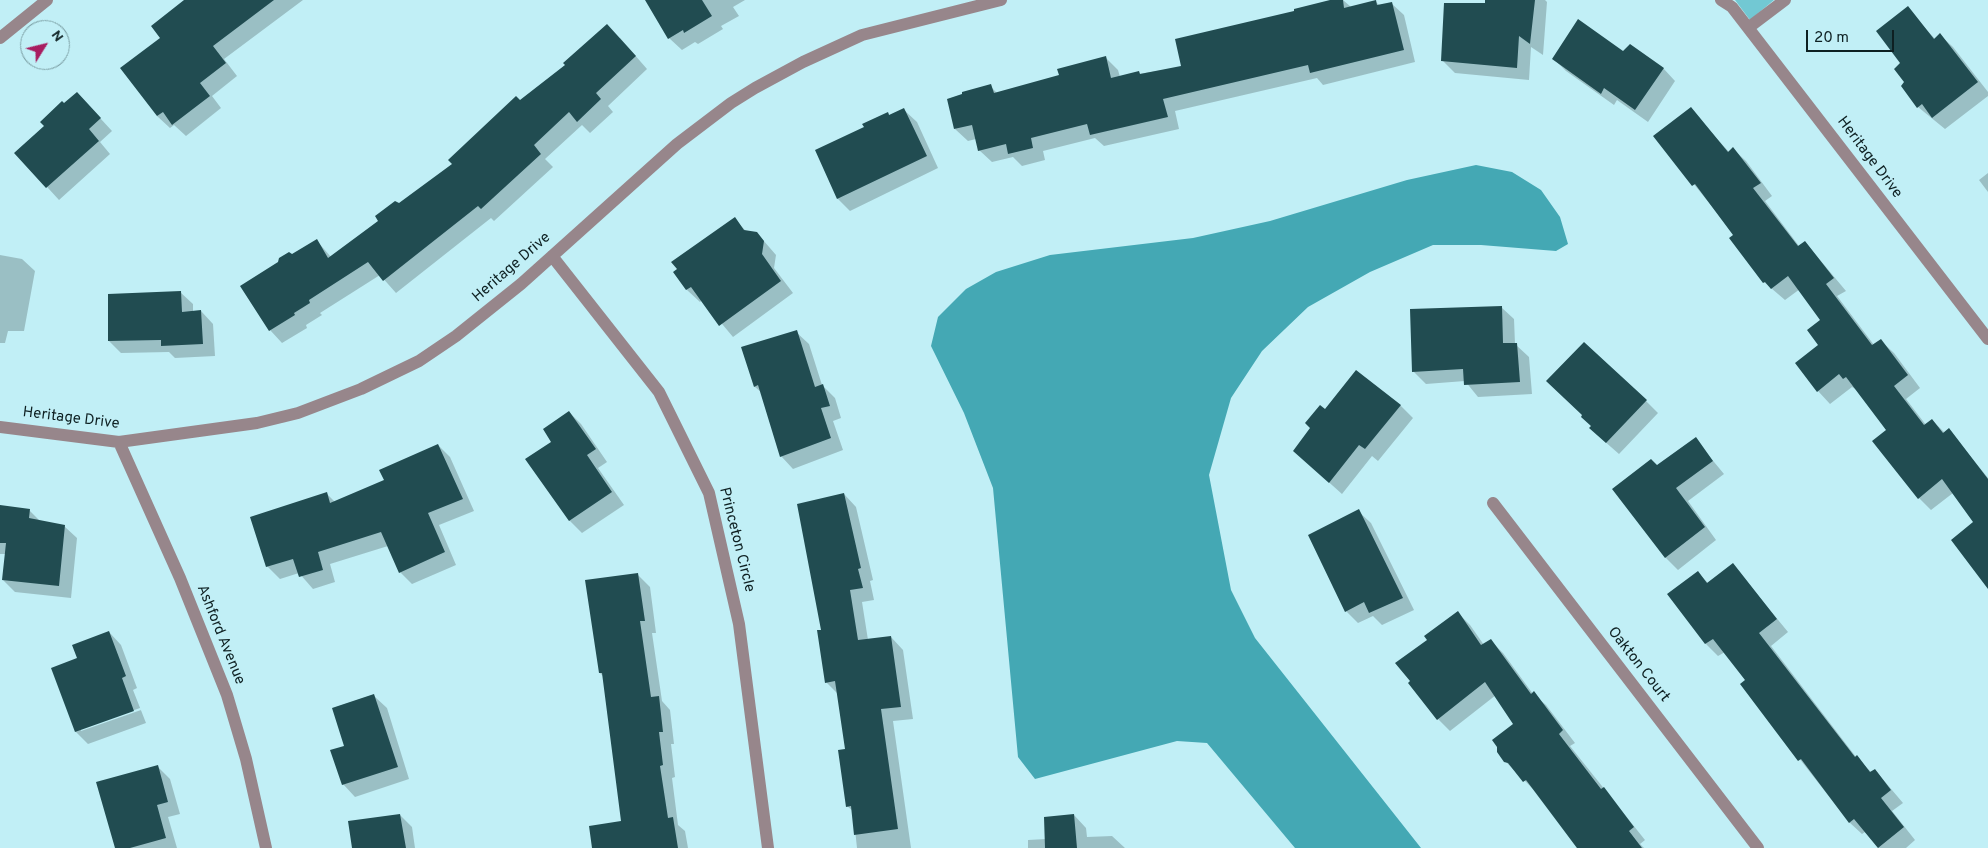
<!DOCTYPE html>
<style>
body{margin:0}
#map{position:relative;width:1988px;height:848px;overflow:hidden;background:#c1eff6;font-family:Overpass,sans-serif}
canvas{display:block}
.north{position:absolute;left:20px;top:20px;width:50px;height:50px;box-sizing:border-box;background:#c1eff6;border:1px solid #799ca1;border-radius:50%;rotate:54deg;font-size:14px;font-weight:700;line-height:20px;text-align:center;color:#0e2022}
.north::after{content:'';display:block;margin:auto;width:18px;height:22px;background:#a81d60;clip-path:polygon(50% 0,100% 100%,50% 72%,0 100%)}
.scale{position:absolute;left:1806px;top:30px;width:88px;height:22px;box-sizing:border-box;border:2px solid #0e2022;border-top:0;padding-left:6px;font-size:15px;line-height:18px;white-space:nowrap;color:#0e2022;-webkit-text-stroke:4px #c1eff6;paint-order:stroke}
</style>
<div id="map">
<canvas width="1988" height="848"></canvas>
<div class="north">N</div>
<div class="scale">20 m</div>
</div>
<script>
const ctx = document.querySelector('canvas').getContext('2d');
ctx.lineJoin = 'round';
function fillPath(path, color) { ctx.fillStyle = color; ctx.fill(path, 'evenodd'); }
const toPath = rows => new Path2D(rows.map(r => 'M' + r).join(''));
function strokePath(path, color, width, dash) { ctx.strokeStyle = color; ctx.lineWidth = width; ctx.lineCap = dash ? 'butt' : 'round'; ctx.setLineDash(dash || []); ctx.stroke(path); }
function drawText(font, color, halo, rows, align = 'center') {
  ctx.font = font + ' Overpass,sans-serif'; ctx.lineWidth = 5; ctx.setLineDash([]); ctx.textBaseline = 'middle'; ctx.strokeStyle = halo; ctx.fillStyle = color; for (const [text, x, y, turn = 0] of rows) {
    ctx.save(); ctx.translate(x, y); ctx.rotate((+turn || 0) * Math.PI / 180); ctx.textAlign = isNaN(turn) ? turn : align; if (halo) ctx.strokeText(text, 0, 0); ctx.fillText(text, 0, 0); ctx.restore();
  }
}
const green = toPath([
 [1735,0,1774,0,1750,20]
]);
const water = toPath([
 [1476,165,1512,172,1541,190,1560,217,1568,244,1556,251,1481,245,1433,245,1370,272,1308,307,1262,351,1231,398,1209,475,1231,590,1255,638,1421,848,1295,848,1207,743,1177,741,1035,779,1018,757,993,488,964,413,931,346,938,317,966,289,996,272,1050,255,1193,238,1270,221,1407,180]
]);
const shadow = toPath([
 [198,0,303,0,224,59,237,76,212,96,221,108,186,136,174,125,170,128,157,116,162,38],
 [658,0,745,0,733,7,739,16,721,26,723,29,698,44,695,42,682,50,669,38],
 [1335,0,1343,0,1351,7,1375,1,1380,6,1391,3,1404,15,1415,62,1323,85,1317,78,1175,111,1179,129,1104,146,1095,138,1043,151,1045,160,1022,166,1013,157,992,162,979,150,976,139,968,141,955,129,990,86,997,93,1060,76,1105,57,1118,70,1120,77,1182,67,1296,12],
 [1487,0,1545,0,1547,2,1543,55,1531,47,1529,80,1455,73,1443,61,1486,5],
 [1907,8,1935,39,1940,35,1953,47,1988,92,1988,96,1945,129,1918,107,1906,82,1902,63],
 [620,38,647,69,608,106,613,112,590,133,582,125,545,159,553,167,494,221,491,218,396,293,380,275,320,313,322,315,306,325,307,328,282,343,270,330,242,286,317,241,331,257,454,164,520,102],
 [1624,53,1663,68,1675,81,1648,122,1617,100,1614,105,1566,71,1553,58],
 [89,106,112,131,100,142,110,154,59,200,16,153],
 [1690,109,1729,152,1733,149,1746,161,1772,196,1765,201,1799,246,1805,242,1846,291,1837,296,1874,345,1881,341,1894,353,1920,388,1906,399,1926,425,1932,420,1945,433,1949,430,1988,478,1988,587,1975,522,1953,493,1931,510,1919,498,1888,430,1857,390,1852,387,1830,404,1818,391,1797,363,1819,346,1822,320,1800,289,1785,300,1764,282,1735,235,1655,136],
 [904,110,917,122,938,168,850,211,838,199,816,151,866,127,888,113,890,116],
 [1988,173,1988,192,1979,180],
 [734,219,747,232,757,233,776,255,774,268,793,293,733,337,702,300,700,302,687,290,674,273],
 [0,255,22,259,35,271,24,331,8,331,5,343,0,343],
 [180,292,193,304,193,312,201,311,213,324,215,356,175,358,169,352,121,353,109,341],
 [1501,307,1514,319,1515,344,1529,357,1532,394,1478,397,1465,381,1426,384,1413,371],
 [796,332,809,344,822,385,835,398,841,418,833,421,843,450,793,469,781,456,761,392,755,387,743,348],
 [1646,401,1658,413,1619,454,1603,440,1592,426],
 [1400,405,1413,418,1378,461,1372,456,1342,494,1294,451,1325,411],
 [569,412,581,424,607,462,598,468,624,505,582,533,570,521,527,459,553,442],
 [1695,439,1724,474,1688,501,1716,540,1678,570,1666,558,1614,489,1657,466],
 [438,445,450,457,474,511,439,525,456,565,412,584,400,572,388,546,330,564,335,582,313,589,299,573,280,579,267,566,327,494,335,502,385,481],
 [844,494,856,507,873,580,870,581,874,600,862,602,868,640,891,637,903,650,913,719,893,721,911,848,857,848,853,811,847,806,847,750,839,695,826,682,823,631],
 [0,507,29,510,41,522,64,526,77,538,71,598,15,592,3,580,6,554,0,554],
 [1358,511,1371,523,1414,610,1382,625,1373,616,1358,623,1346,611],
 [1733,565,1788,632,1771,646,1856,757,1872,773,1875,770,1903,803,1892,811,1915,840,1906,848,1878,848,1865,832,1862,834,1849,822,1741,684,1746,681,1725,652,1718,656,1706,644,1669,594,1698,573,1708,583],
 [637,574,650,587,656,633,652,633,662,701,670,710,674,744,671,744,675,777,672,778,678,825,685,831,688,848,593,848,622,822,603,676,600,673],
 [1457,612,1470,625,1484,645,1490,640,1503,653,1533,694,1546,705,1575,743,1570,746,1645,840,1640,844,1644,848,1577,848,1537,793,1505,761,1515,724,1496,695,1450,731,1438,719,1429,640],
 [109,632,121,645,137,688,133,690,146,723,88,744,76,732,79,659],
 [140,708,141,710,81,731,81,729],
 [374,696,387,708,409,779,355,797,343,784,345,747],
 [157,766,170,779,180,814,168,817,177,848,116,848],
 [400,815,412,827,415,848,353,848],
 [1074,815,1086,828,1087,837,1112,836,1125,848,1028,848,1028,840,1046,839]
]);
const building = toPath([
 [184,0,274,0,213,46,226,63,200,83,210,96,172,125,163,112,157,116,120,68,160,38,151,26],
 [645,0,702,0,712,16,684,33,683,30,668,39],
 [1330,0,1343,0,1344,8,1376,0,1377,5,1392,2,1404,50,1310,73,1308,65,1163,99,1168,117,1090,135,1087,124,1031,138,1033,148,1008,154,1006,144,978,151,972,125,954,129,947,99,962,94,962,92,991,84,994,93,1059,75,1057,69,1106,56,1111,78,1139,71,1140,74,1181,66,1175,39,1294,11,1294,9],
 [1485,0,1535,0,1530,44,1519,36,1517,68,1441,61,1444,3,1485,3],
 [1908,6,1934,39,1940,33,1978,82,1932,118,1922,104,1917,108,1901,86,1904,82,1894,69,1900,63,1876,31],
 [1578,19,1623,51,1630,44,1664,68,1635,110,1604,88,1601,94,1552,59],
 [607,24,636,56,596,93,601,99,577,122,569,112,534,145,541,154,481,209,478,206,383,281,368,262,309,300,310,303,294,313,295,315,269,331,240,286,278,262,279,258,289,252,292,254,317,239,328,258,378,221,375,216,395,201,399,203,452,164,448,160,516,96,520,100,565,65,563,63],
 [77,92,101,118,89,129,99,141,46,188,14,153,44,126,40,122,62,101,64,103],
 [1691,107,1728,152,1733,147,1761,183,1753,188,1798,246,1805,241,1834,278,1826,284,1872,345,1881,339,1908,375,1894,386,1924,425,1932,419,1943,433,1949,428,1988,479,1988,589,1951,540,1973,522,1942,479,1918,499,1872,441,1886,430,1846,377,1843,379,1839,374,1817,392,1795,363,1818,345,1807,330,1820,320,1788,276,1771,289,1765,282,1763,283,1729,238,1733,235,1695,184,1692,186,1653,136],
 [904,108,927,156,837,199,815,150,864,127,862,124,888,112,889,115],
 [735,217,744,230,757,232,764,241,762,254,781,281,719,326,691,287,686,290,673,272,677,269,671,262],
 [181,291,182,312,201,310,203,344,161,346,161,340,108,341,108,294],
 [1502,306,1503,343,1517,343,1520,382,1464,385,1463,369,1412,372,1410,309],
 [797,330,815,387,823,384,830,406,821,408,831,438,780,457,758,385,754,387,741,347],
 [1584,342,1647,400,1606,443,1589,428,1591,426,1581,417,1582,415,1546,381],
 [1356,370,1401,405,1365,449,1359,445,1329,483,1293,451,1310,428,1305,423,1320,405,1325,409],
 [569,411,596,449,587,455,612,492,569,521,525,459,551,442,543,429],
 [1696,437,1713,461,1676,488,1705,527,1665,558,1612,489,1651,459,1657,465],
 [438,444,463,499,428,513,445,552,399,573,381,532,318,552,323,570,299,577,293,559,266,567,250,517,327,492,330,503,384,480,379,470],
 [844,493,861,568,858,569,863,588,850,590,858,640,891,636,901,707,881,709,898,829,854,835,851,806,846,807,838,750,845,749,835,681,825,683,817,630,821,630,797,504],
 [0,505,30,509,29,518,65,525,59,586,2,580,6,543,0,543],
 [1359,509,1403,598,1369,613,1364,602,1345,612,1308,535],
 [1733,563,1777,619,1759,633,1855,757,1857,755,1870,772,1875,769,1891,790,1881,798,1904,827,1878,848,1854,819,1849,823,1801,759,1798,761,1740,684,1745,680,1713,639,1705,644,1667,594,1698,571,1707,583],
 [638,573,645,621,640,621,651,697,659,696,663,732,659,732,663,765,660,766,668,818,673,817,678,848,592,848,589,826,621,821,602,673,599,673,585,580],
 [1458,611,1481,645,1491,639,1531,694,1534,691,1563,730,1559,734,1601,789,1604,787,1634,827,1629,831,1642,848,1577,848,1526,780,1523,782,1508,763,1504,762,1497,752,1497,747,1492,740,1513,724,1485,682,1437,720,1408,683,1410,681,1395,663,1427,640,1424,636],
 [109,631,126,676,122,678,134,711,75,732,51,668,77,658,72,645],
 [374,694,398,767,342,785,330,750,344,746,332,708],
 [158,765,168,802,157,805,166,838,130,848,115,848,96,782],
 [400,814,406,848,352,848,348,821],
 [1074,814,1077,848,1045,848,1044,817]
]);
const street = toPath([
 [1721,0,1732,7,1988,339],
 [1748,28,1785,0],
 [0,38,47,0],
 [552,256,659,392,709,493,739,624,768,848],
 [0,427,119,442,257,423,298,413,361,389,419,361,456,336,521,284,677,144,731,103,755,88,803,62,862,35,1001,0],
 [119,442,180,578,227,695,246,759,266,848],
 [1493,503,1758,848]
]);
const streetNames = [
 ["Heritage Drive",1869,158,53],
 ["Heritage Drive",512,268,-41],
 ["Heritage Drive",71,419,7],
 ["Princeton Circle",736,540,76],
 ["Ashford Avenue",220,635,68],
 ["Oakton Court",1638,665,52]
];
fillPath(green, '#72c8d3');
fillPath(water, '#44a8b4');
fillPath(shadow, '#0003');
fillPath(building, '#214c51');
strokePath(street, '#97868b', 12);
drawText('15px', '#0e2022', '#c1eff6', streetNames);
</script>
